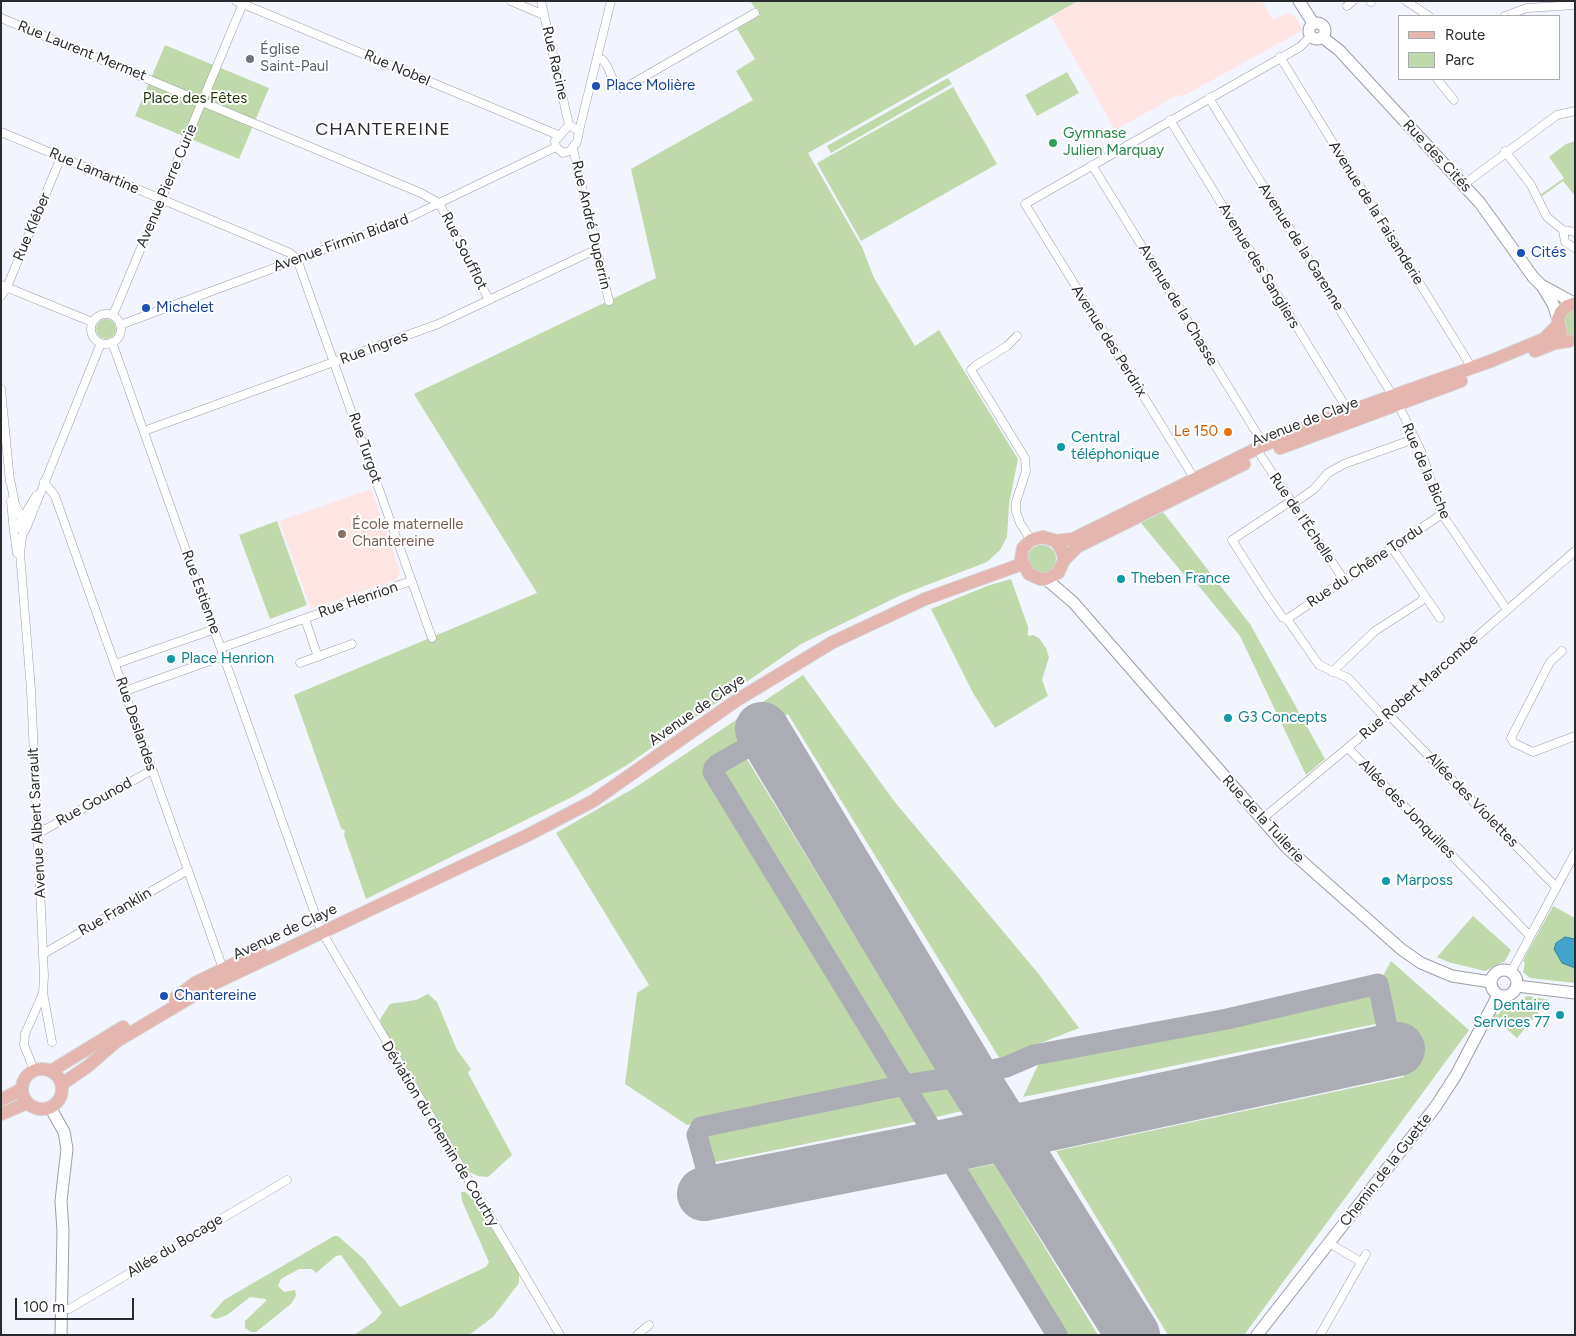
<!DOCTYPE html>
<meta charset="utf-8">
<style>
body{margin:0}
#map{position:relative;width:1576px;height:1336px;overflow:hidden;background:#f2f4fe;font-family:Figtree,sans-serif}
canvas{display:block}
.frame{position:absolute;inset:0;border:2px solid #2a2b2e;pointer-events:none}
.legend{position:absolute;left:1398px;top:15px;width:162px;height:65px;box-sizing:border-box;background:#fff;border:1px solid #aaaaab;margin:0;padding:6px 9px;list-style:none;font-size:15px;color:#2a2b2e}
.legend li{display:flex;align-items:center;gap:10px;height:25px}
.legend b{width:25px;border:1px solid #aaaaab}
.scale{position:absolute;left:15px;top:1298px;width:119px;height:22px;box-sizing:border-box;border:2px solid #2a2b2e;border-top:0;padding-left:6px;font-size:15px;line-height:18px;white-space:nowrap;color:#2a2b2e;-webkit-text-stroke:4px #fff;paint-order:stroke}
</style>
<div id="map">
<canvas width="1576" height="1336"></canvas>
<div class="frame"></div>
<ul class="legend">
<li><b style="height:6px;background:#e5b5b0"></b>Route</li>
<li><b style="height:14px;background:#bfd9aa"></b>Parc</li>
</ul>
<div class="scale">100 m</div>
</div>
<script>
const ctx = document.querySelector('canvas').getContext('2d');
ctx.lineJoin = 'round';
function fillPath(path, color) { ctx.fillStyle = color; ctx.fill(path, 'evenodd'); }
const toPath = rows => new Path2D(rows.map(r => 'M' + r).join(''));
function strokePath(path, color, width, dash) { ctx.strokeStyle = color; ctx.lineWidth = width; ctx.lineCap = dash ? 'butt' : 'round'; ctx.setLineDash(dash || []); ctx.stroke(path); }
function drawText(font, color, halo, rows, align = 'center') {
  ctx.font = font + ' Figtree,sans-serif'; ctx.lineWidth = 4; ctx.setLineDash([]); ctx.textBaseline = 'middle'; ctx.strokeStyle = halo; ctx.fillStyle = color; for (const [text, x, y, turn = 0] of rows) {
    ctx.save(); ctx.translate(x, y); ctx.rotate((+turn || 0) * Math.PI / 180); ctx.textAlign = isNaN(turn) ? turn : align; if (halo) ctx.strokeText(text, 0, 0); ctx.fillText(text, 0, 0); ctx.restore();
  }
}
const education = toPath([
 [1078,1,1262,1,1273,20,1288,13,1295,16,1303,30,1187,94,1174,97,1115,130,1051,17],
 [371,489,400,572,396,580,311,609,279,521]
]);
const green = toPath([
 [750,1,1078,1,808,153,862,247,874,278,915,346,939,330,1018,459,1009,504,1007,537,1000,550,987,562,901,595,801,644,627,765,572,797,366,899,344,835,345,831,341,828,294,695,537,593,414,394,656,278,631,169,753,100,736,71,755,59,737,29,760,15],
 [165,45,269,88,239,159,135,116],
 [1067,72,1079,93,1037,116,1025,95],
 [948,78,952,84,831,153,827,146],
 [953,87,997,164,861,241,817,163],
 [1575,141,1575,196,1563,181,1541,197,1540,195,1564,178,1549,157,1566,144],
 [1575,308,1575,338,1565,332,1564,317],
 '96 329a10 10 0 1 1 20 0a10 10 0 1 1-20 0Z',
 [1163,512,1250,624,1325,759,1306,775,1240,636,1188,573,1185,576,1141,523],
 [277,521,307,605,270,619,239,535],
 '1028 559a14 14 0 1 1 28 0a14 14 0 1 1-28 0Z',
 [1011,579,1028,627,1028,636,1033,635,1039,638,1046,648,1049,657,1042,680,1048,696,995,728,973,693,931,609,987,586],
 [803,675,894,801,1037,972,1079,1028,1000,1059,788,714,712,760,707,765,709,780,896,1082,687,1125,625,1084,637,993,649,985,556,833,636,787],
 [745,756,939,1073,908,1079,721,772],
 [1553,906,1575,918,1575,939,1570,937,1570,967,1575,968,1575,983,1530,978,1523,972,1525,963,1523,961,1527,953],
 [1473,916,1511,950,1505,961,1485,971,1448,962,1437,957],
 [1391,961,1469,1030,1244,1335,1168,1335,1056,1151,1404,1077,1384,974],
 [428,994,437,1002,457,1050,471,1069,468,1073,512,1155,488,1177,478,1176,461,1168,411,1072,395,1057,385,1041,380,1019,390,1004,416,1000],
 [1373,994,1380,1023,1023,1097,1039,1063],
 [1528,996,1549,1000,1517,1038,1492,1016,1494,1013,1498,1015,1504,1007],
 [945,1084,962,1111,932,1118,914,1089],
 [900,1092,919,1121,711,1163,704,1134],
 [994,1164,1098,1335,1065,1335,965,1170],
 [461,1192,465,1192,474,1199,519,1274,519,1283,493,1317,469,1335,354,1335,375,1321,382,1313,341,1255,336,1256,316,1273,312,1269,299,1269,281,1279,278,1286,284,1292,295,1290,296,1296,291,1304,256,1332,251,1332,245,1328,245,1321,266,1301,266,1299,250,1297,227,1315,216,1319,210,1316,224,1300,334,1236,338,1236,364,1259,400,1307,486,1267,489,1262,462,1201]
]);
const water = toPath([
 [1565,937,1575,939,1575,968,1562,963,1554,949,1556,943,1565,937]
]);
const taxiway = toPath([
 [767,736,718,764,714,768,713,772,1057,1335],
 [713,1193,697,1135,701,1127,905,1085,970,1075,1006,1067,1034,1055,1227,1019,1378,984,1392,1051]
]);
const runway = toPath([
 [762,729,970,1075,1133,1335],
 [704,1194,942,1147,1398,1049]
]);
const street = toPath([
 [236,1,558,135],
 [511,1,544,15],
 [541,1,569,125],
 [1371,1,1371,2],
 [1406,1,1429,16],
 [1347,6,1353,1],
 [1505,16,1527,8,1575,5],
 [1,18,421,193,439,203,489,300],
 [597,57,603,60,607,66,615,84,620,88,628,86,755,13],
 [1280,57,1472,368],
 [1437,79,1454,100],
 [1209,98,1393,396],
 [1170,120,1349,412],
 [569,125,579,131,577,142,570,151,563,153,556,147,555,141,569,125],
 [579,131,611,1],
 [1,132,290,253,297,259,432,638],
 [573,149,609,301],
 [1505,151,1531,185,1547,217,1563,230,1575,232],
 [1092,165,1264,445],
 [1463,185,1557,115,1575,111],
 [1563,230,1565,242,1575,248],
 [1,285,92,322],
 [1,296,7,287,61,157],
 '91 329a15 15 0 1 1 30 0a15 15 0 1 1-30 0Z',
 [113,315,244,1],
 [120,325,404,220,556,147],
 [1017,336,1007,346,975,366,971,370,1025,458,1026,471,1016,502,1016,511,1020,523,1031,540],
 [112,342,320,928],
 [1,389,10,482],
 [1398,404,1421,451,1442,514,1507,610],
 [144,431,438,324,597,249],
 [1261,456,1344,580],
 [1194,478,1025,204,1300,47,1311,36],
 [10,479,15,504,24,524,20,553,31,690,44,976,43,993,25,1034,24,1045,34,1070],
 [44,482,55,496,223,969],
 [11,501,14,532],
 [1291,501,1232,540,1267,595,1283,618,1287,619,1319,665,1348,678,1384,717],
 [1293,504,1314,489,1328,473,1344,464,1414,439],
 [25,531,101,343],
 [17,553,14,532,36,496],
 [1425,596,1440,618],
 [305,619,318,657],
 [1287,619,1442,514],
 [221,648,411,581],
 [1562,651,1550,662,1511,738,1514,743,1533,752,1575,736],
 [300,663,352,644],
 [115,664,215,629],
 [1332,672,1375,631,1420,602,1425,596,1392,548],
 [125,691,224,656],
 [1388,714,1556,887],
 [1348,748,1529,935],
 [1261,820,1388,714,1575,551],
 [37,834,152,770],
 [322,932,560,1335],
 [43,954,188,870],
 [1511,972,1575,853],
 [43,993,52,1042],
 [1329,1243,1361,1262],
 [61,1309,69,1309,287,1180],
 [637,1335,649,1325],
 [1320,1335,1366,1254]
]);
const secondary = toPath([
 [1299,1,1313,23],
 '1309 31a8 8 0 1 1 16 0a8 8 0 1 1-16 0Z',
 [1322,37,1339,50,1480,203,1533,277,1541,285,1574,303],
 [1542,286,1553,304,1558,319],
 [1046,579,1073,602,1287,848,1401,949,1421,963,1452,976,1491,982],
 '1491 983a13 13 0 1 1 26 0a13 13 0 1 1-26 0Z',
 [1517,986,1575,993],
 [50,1107,64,1132,67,1149,61,1201,63,1231,61,1335],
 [1257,1335,1436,1106,1456,1075,1498,995]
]);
const primary = toPath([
 [1561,332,1558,319,1561,312,1567,306,1575,303],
 [1535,351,1555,343,1569,341],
 [1280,448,1461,381],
 [1056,541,1063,553,1064,560,1058,573,1046,579,1040,579,1029,574,1021,559,1023,548,1031,540,1043,537,1056,541,1073,539,1264,445,1316,423,1491,361,1544,339,1558,325],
 [1064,560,1077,547,1244,464],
 [175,998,195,983,246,958,261,953],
 '22 1089a20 20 0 1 1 40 0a20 20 0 1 1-40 0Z',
 [51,1071,123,1027],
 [62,1084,88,1066,117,1041,213,984,528,835,593,801,737,700,833,642,925,599,1022,564],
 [1,1100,22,1089],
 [1,1114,27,1103]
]);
const markers = [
 [250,59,5,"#6b7280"],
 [596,86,5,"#1a4fb4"],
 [1053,143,5,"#2e9e5b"],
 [1521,253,5,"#1a4fb4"],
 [146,308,5,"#1a4fb4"],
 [1228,432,5,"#e8710a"],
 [1061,447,5,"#0f9aa8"],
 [342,534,5,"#8d6e63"],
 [1121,579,5,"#0f9aa8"],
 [171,659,5,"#0f9aa8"],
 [1228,718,5,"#0f9aa8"],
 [1386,881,5,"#0f9aa8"],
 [164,996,5,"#1a4fb4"],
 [1560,1015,5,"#0f9aa8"]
];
const worshipNames = [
 ["Église",260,50],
 ["Saint-Paul",260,67]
];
const streetNames = [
 ["Rue Laurent Mermet",82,51,22],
 ["Rue Racine",555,63,77],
 ["Rue Nobel",397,68,23],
 ["Rue des Cités",1437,156,47],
 ["Rue Lamartine",94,171,23],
 ["Avenue Pierre Curie",167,186,-67],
 ["Avenue de la Faisanderie",1376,213,58],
 ["Rue André Duperrin",591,225,77],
 ["Rue Kléber",32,227,-67],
 ["Avenue Firmin Bidard",341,243,-20],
 ["Avenue de la Garenne",1301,247,58],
 ["Rue Soufflot",464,251,63],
 ["Avenue des Sangliers",1259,266,59],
 ["Avenue de la Chasse",1178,305,59],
 ["Avenue des Perdrix",1109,341,58],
 ["Rue Ingres",374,348,-20],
 ["Avenue de Claye",1305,422,-21],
 ["Rue Turgot",365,448,71],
 ["Rue de la Biche",1426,471,67],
 ["Rue de l'Échelle",1302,518,56],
 ["Rue du Chêne Tordu",1365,566,-34],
 ["Rue Estienne",201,592,70],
 ["Rue Henrion",358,600,-19],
 ["Rue Robert Marcombe",1419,687,-41],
 ["Avenue de Claye",697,710,-35],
 ["Rue Deslandes",136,724,71],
 ["Allée des Violettes",1472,800,46],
 ["Rue Gounod",94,802,-29],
 ["Allée des Jonquilles",1407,809,46],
 ["Rue de la Tuilerie",1263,819,47],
 ["Avenue Albert Sarrault",37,823,-93],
 ["Rue Franklin",115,912,-30],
 ["Avenue de Claye",285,932,-25],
 ["Déviation du chemin de Courtry",440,1134,59],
 ["Chemin de la Guette",1386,1170,-52],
 ["Allée du Bocage",175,1246,-31]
];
const transitNames = [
 ["Place Molière",606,86],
 ["Cités",1531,253],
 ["Michelet",156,308],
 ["Chantereine",174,996]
];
const parkNames = [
 ["Place des Fêtes",195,99]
];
const leisureNames = [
 ["Gymnase",1063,134],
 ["Julien Marquay",1063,151]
];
const foodNames = [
 ["Le 150",1218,432]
];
const cultureNames = [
 ["Central",1071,438],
 ["téléphonique",1071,455],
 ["Theben France",1131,579],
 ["Place Henrion",181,659],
 ["G3 Concepts",1238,718],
 ["Marposs",1396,881],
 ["Dentaire",1550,1006,"right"],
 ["Services 77",1550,1023,"right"]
];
const educationNames = [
 ["École maternelle",352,525],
 ["Chantereine",352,542]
];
const quarterNames = [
 ["CHANTEREINE",383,130]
];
fillPath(education, '#ffe4e4');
fillPath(green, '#bfd9aa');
fillPath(water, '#42a4ca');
strokePath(water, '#3b809b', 1);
strokePath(taxiway, '#acadb4', 21);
strokePath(runway, '#acadb4', 54);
strokePath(street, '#9c9ea6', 9);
strokePath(secondary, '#9c9ea6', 13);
strokePath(primary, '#d4d5d5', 14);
strokePath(street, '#fff', 8);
strokePath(secondary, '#fff', 11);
strokePath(primary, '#e5b5b0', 12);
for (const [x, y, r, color] of markers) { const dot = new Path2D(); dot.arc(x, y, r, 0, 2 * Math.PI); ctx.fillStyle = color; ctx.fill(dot); strokePath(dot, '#fff', 2); }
drawText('15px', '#5b616d', '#fff', worshipNames, 'left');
drawText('15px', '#2a2b2e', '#fff', streetNames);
drawText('15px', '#164399', '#fff', transitNames, 'left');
drawText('15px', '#253d09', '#fff', parkNames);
drawText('15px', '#27864d', '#fff', leisureNames, 'left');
drawText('15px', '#c56008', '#fff', foodNames, 'right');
drawText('15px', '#0d838f', '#fff', cultureNames, 'left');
drawText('15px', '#785e54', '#fff', educationNames, 'left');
ctx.letterSpacing = '1px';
drawText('18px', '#2a2b2e', '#fff', quarterNames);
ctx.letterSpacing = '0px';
</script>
